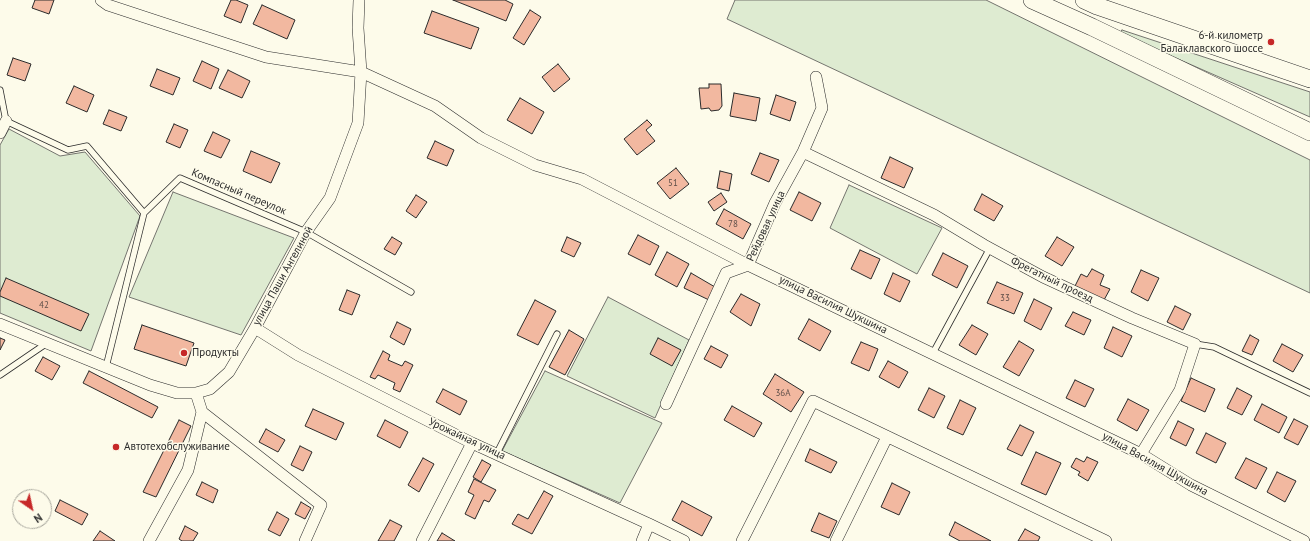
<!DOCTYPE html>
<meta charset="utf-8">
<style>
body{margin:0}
#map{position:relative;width:1310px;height:541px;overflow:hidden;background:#fdfbea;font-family:"PT Sans",sans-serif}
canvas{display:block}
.north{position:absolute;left:12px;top:489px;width:40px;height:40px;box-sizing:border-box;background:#fdfbea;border:1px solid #a9a89e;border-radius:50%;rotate:146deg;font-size:11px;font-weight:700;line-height:16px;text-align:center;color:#2b2b2b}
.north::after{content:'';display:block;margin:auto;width:14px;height:18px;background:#c62828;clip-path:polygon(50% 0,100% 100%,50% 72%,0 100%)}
</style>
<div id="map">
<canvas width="1310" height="541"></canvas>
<div class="north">N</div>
</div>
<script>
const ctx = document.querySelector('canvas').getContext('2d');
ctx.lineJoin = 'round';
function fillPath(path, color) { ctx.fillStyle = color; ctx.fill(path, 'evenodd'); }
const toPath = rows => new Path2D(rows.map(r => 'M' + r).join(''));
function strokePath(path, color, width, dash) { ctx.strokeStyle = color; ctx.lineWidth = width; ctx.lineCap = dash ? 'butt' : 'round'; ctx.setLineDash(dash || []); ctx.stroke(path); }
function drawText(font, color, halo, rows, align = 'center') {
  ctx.font = font + ' "PT Sans",sans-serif'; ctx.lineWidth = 3; ctx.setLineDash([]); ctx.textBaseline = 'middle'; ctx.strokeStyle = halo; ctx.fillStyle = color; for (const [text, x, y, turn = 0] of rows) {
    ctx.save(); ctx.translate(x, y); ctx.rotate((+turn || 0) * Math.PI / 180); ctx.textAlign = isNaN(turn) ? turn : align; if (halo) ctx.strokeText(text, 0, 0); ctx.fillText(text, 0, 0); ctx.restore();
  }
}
const green = toPath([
 [735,0,986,0,1310,160,1310,293,727,19,735,0],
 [1122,30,1310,92,1310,117,1119,33,1122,30],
 [9,129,60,156,85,152,140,216,91,351,0,313,0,145,9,129],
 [849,185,942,228,917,274,830,228,849,185],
 [173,192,294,238,241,335,129,297,173,192],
 [608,297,689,340,655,418,567,376,608,297],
 [545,371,662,423,620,503,502,451,545,371]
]);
const building = toPath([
 [35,0,54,0,49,14,32,8,35,0],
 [231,0,236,0,248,5,241,23,224,16,231,0],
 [453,0,505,0,513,4,506,21,453,0],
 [262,5,295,20,287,39,253,24,262,5],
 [530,10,541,17,524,45,513,38,530,10],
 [432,11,479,28,471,49,424,33,432,11],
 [13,58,31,64,25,81,7,75,13,58],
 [202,61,219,69,211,89,193,81,202,61],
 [558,64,570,79,554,92,542,77,558,64],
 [157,69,180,78,173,95,150,86,157,69],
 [228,70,250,81,242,98,219,88,228,70],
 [709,84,721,84,722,106,719,110,711,111,709,108,701,109,699,88,709,88,709,84],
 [74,86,94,95,87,112,66,103,74,86],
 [734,93,760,98,756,121,730,116,734,93],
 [776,95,796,102,790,121,770,114,776,95],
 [520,98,544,112,532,134,507,120,520,98],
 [109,110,127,117,121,131,103,124,109,110],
 [647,120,652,125,646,130,655,141,637,155,624,139,647,120],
 [174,124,188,130,180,148,166,142,174,124],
 [213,132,230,140,221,158,204,151,213,132],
 [435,141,454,150,447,166,427,158,435,141],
 [251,151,280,163,271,183,243,171,251,151],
 [760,153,779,160,769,182,751,174,760,153],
 [890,157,913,168,904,188,881,178,890,157],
 [676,168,689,184,670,199,657,183,676,168],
 [720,171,732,174,729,191,717,188,720,171],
 [799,192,821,203,812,221,790,210,799,192],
 [721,193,727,202,714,211,708,202,721,193],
 [982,194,1003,206,994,221,974,210,982,194],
 [416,195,427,202,416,218,406,211,416,195],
 [724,209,751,224,743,239,716,224,724,209],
 [638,235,659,246,650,265,628,254,638,235],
 [392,237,402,243,395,255,384,249,392,237],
 [567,237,581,243,574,257,561,251,567,237],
 [1057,237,1074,247,1062,266,1045,256,1057,237],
 [860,250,880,259,871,279,851,269,860,250],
 [667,252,689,264,677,287,655,275,667,252],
 [943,253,968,266,957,288,932,275,943,253],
 [1092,269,1104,275,1100,285,1110,289,1104,300,1075,286,1081,274,1087,277,1092,269],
 [1141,270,1159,278,1148,301,1131,292,1141,270],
 [691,273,715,287,709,300,684,288,691,273],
 [893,273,910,281,900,302,884,294,893,273],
 [6,278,89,314,81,331,0,296,0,292,6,278],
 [997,282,1023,293,1014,314,987,303,997,282],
 [347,290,360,295,352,315,339,310,347,290],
 [741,294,760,304,751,326,730,312,741,294],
 [1034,299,1052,308,1041,330,1024,321,1034,299],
 [535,300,556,311,538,345,517,335,535,300],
 [1175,306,1191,314,1183,330,1167,322,1175,306],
 [1073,312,1091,320,1084,335,1065,326,1073,312],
 [809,319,831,331,820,351,798,339,809,319],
 [397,322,411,329,404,345,390,337,397,322],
 [142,325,194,343,186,366,134,349,142,325],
 [972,325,988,334,976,355,959,345,972,325],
 [1113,327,1132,336,1122,357,1104,348,1113,327],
 [569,330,584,339,565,375,549,367,569,330],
 [1250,335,1259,340,1252,355,1242,351,1250,335],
 [0,338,5,340,0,350,0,338],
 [658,338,681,350,672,366,650,354,658,338],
 [1019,341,1034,350,1019,376,1003,367,1019,341],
 [861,342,878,349,869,371,851,363,861,342],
 [1282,344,1303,355,1293,372,1273,361,1282,344],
 [711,346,728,355,721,368,704,359,711,346],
 [383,351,390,355,388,360,402,366,405,361,413,365,400,392,393,389,395,383,378,375,375,379,370,377,383,351],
 [43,357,60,366,52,380,35,371,43,357],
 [888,361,908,372,899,388,879,377,888,361],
 [89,371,158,407,152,418,83,383,89,371],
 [775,374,804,392,791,412,763,394,775,374],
 [1191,378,1215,389,1205,412,1181,401,1191,378],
 [1075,380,1094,389,1085,407,1066,398,1075,380],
 [929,388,945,396,934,418,918,410,929,388],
 [1237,388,1252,396,1242,415,1227,408,1237,388],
 [443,389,467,401,460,415,436,402,443,389],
 [1128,399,1149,410,1137,431,1117,420,1128,399],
 [960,400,976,408,963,435,947,428,960,400],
 [1262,404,1287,417,1279,433,1254,420,1262,404],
 [732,406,762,423,754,437,724,420,732,406],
 [313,409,344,423,336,440,305,426,313,409],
 [1294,419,1308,426,1298,445,1284,438,1294,419],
 [179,420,191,426,156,497,143,492,179,420],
 [385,420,408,432,400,448,377,436,385,420],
 [1178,421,1194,429,1186,446,1170,438,1178,421],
 [1020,425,1034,432,1022,456,1007,449,1020,425],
 [266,429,285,440,278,452,259,442,266,429],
 [1206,433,1226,443,1216,463,1196,453,1206,433],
 [300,446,312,452,303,471,291,465,300,446],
 [810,449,837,462,831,473,805,461,810,449],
 [1036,452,1061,463,1046,495,1021,484,1036,452],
 [1087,457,1098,462,1088,481,1078,475,1080,472,1071,467,1076,458,1084,462,1087,457],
 [423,458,434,464,419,492,408,485,423,458],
 [1246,458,1267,468,1256,489,1235,478,1246,458],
 [482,460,491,465,481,482,473,477,482,460],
 [1277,472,1296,481,1285,502,1267,492,1277,472],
 [474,479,496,490,489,502,484,500,475,519,465,514,474,495,468,492,474,479],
 [202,482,218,490,213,503,196,495,202,482],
 [892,483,910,492,899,515,881,507,892,483],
 [544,491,553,496,532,534,512,524,518,514,528,519,544,491],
 [60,500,88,514,82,525,55,511,60,500],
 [682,501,712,517,702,536,672,520,682,501],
 [301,502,311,508,305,519,295,514,301,502],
 [277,512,289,519,280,536,268,530,277,512],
 [819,513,837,521,829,538,811,531,819,513],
 [390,520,402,526,394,541,378,541,390,520],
 [955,522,991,541,960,541,949,535,955,522],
 [185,526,198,533,193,541,182,541,179,539,185,526],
 [1025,529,1040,537,1038,541,1018,541,1025,529],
 [100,531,115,541,93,541,100,531],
 [442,533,455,541,437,541,442,533]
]);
const service = toPath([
 [0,90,6,121,68,150,87,146,144,213,180,178,306,232,411,292],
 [1195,344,1214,347,1310,393],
 [933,353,990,248],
 [106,367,144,213],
 [0,375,47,343],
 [497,453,557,334]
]);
const minor = toPath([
 [101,0,108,5,266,57,361,72,435,106,481,138,535,165,582,179,748,265,1141,454,1191,485,1304,541],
 [0,133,6,121],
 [803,152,934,215,984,245,1043,277,1132,318,1195,344,1180,390,1141,454],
 [0,324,150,385,177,393,196,393,210,389,229,372,255,328,306,232,330,198,358,123,361,72,358,28,359,0],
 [255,328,298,355,472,443,649,524,684,541],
 [196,393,202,412,321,505,305,541],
 [666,404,726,273,748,265,775,203,803,152,822,108,816,77],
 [149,541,188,470,202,412],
 [422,541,472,443],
 [642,541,649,524],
 [742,541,813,401,1106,541],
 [836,541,887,437]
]);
const primary = toPath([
 [1032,0,1092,27,1310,132],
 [1084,0,1097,6,1310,79]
]);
const markers = [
 [1271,42,4,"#c62828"],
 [184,353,4,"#c62828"],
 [116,447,4,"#c62828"]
];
const numberNames = [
 ["51",673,183],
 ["78",733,224],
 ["33",1005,298],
 ["42",44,305],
 ["36А",783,393]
];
const poiNames = [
 ["6-й километр",1263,36,"right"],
 ["Балаклавского шоccе",1263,49,"right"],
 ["Продукты",192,353],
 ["Автотехобслуживание",124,447]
];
const streetNames = [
 ["Компасный переулок",239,192,23],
 ["Рейдовая улица",766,226,-65],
 ["улица Паши Ангелиной",283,276,-61],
 ["Фрегатный проезд",1052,280,26],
 ["улица Василия Шукшина",833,305,26],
 ["Урожайная улица",467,439,25],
 ["улица Василия Шукшина",1155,464,29]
];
fillPath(green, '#deebd1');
strokePath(green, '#74746e', 1);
fillPath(building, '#f2b8a0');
strokePath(building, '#2b2b2b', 1);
strokePath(service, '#2b2b2b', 7);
strokePath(minor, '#2b2b2b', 12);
strokePath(primary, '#2b2b2b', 18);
strokePath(service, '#fdfbea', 5.5);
strokePath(minor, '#fdfbea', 11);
strokePath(primary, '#fdfbea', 17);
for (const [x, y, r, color] of markers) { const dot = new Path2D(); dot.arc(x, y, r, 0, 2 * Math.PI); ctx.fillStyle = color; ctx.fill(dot); strokePath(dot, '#fdfbea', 1.5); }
drawText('9px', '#5d4e48', null, numberNames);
drawText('11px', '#2b2b2b', '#fdfbea', poiNames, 'left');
drawText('11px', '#2b2b2b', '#fdfbea', streetNames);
</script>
